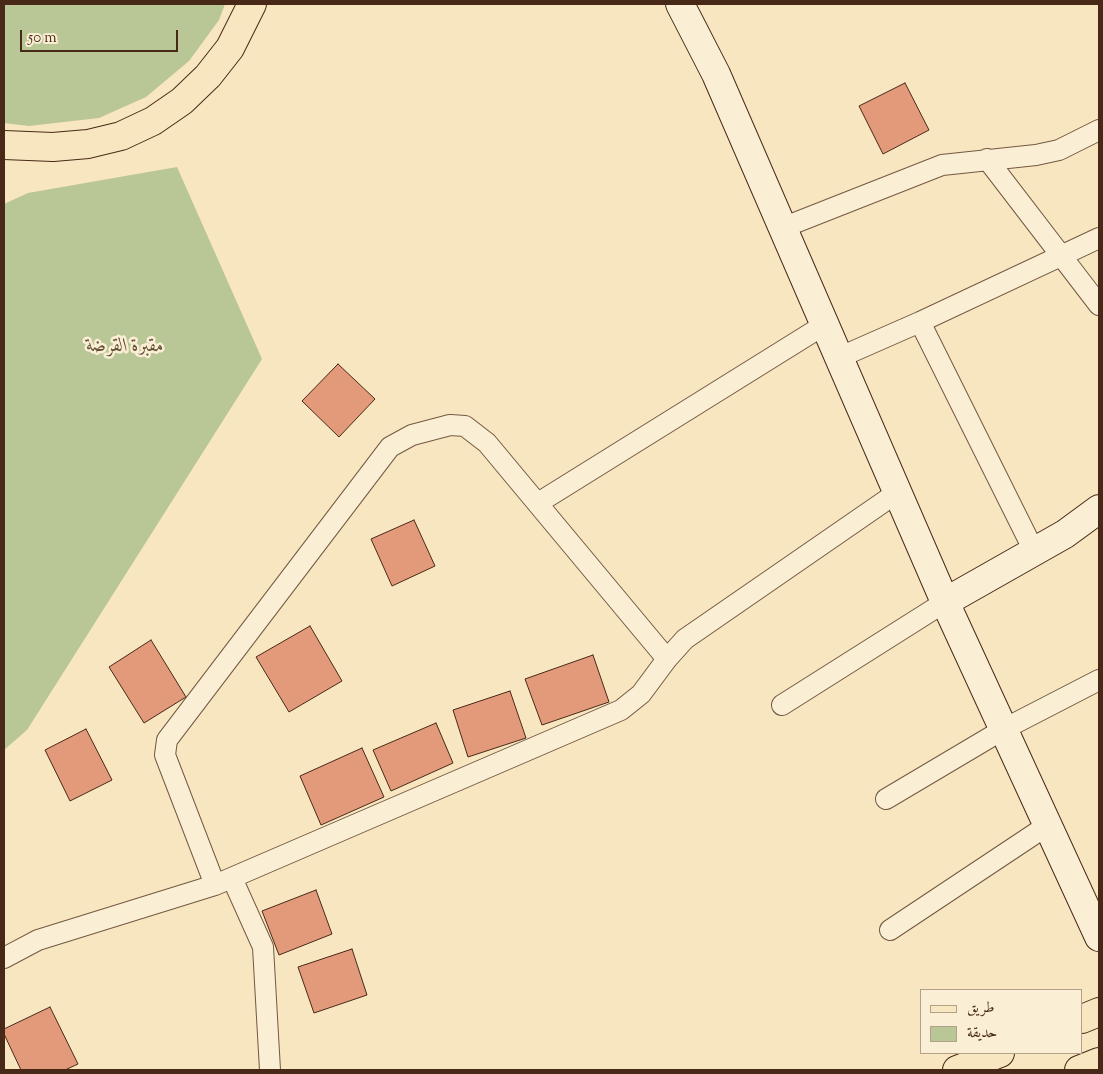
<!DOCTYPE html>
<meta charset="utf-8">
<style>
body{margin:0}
#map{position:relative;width:1103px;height:1074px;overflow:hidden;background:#f7e6bf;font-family:"Sorts Mill Goudy",Amiri,serif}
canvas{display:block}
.frame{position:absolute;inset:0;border:5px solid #482918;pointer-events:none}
.legend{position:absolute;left:920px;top:989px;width:162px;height:65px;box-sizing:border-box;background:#faefd5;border:1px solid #b3a089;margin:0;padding:6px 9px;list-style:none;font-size:15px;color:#482918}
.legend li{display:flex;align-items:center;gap:10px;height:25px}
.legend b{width:25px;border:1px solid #b3a089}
.scale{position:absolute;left:20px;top:30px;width:158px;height:22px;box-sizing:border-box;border:2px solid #482918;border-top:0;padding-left:6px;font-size:15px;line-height:18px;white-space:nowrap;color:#482918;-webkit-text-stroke:4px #faefd5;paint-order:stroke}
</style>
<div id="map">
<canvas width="1103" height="1074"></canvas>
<div class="frame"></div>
<ul class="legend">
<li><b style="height:6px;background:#f7e6bf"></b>طريق</li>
<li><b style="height:14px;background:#b9c695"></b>حديقة</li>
</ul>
<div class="scale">50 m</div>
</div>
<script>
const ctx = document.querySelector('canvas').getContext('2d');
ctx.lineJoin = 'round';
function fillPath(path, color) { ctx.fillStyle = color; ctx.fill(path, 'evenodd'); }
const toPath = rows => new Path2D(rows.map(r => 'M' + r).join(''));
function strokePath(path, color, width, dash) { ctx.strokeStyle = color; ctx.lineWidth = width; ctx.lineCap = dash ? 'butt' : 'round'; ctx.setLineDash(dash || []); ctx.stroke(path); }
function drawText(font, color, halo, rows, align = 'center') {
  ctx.font = font + ' "Sorts Mill Goudy",Amiri,serif'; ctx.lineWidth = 5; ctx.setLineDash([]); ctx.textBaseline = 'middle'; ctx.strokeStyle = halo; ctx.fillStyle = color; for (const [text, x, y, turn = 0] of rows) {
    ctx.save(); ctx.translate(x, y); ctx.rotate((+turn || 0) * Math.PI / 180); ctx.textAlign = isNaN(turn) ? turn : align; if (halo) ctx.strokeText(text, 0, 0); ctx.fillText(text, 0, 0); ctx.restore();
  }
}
const green = toPath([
 [4,4,225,4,219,20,189,61,146,97,99,118,29,126,4,123],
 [177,167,262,359,27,730,4,750,4,204,28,193]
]);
const building = toPath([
 [905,83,929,130,883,154,859,106,905,83],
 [338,364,375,399,339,437,302,401,338,364],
 [414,520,435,566,392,586,371,539,414,520],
 [310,626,342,681,289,712,256,657,310,626],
 [151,640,186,697,144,723,109,667,151,640],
 [593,655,609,702,542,725,525,679,593,655],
 [510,691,526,738,468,757,453,710,510,691],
 [436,723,453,763,391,791,373,750,436,723],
 [86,729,112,780,70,801,45,750,86,729],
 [362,748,384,797,321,825,300,776,362,748],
 [316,890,332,934,279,955,262,911,316,890],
 [352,949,367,995,314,1013,298,967,352,949],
 [50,1007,78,1064,65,1070,21,1070,4,1034,4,1029,50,1007]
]);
const street = toPath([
 [987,159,1099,305],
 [782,228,942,165,1036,155,1059,150,1099,130],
 [920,322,1034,551],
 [838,358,920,322,1099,238],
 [538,503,824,325],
 [782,705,945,602],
 [886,799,1004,729,1099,680],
 [232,878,263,947,270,1070],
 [215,885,165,755,167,740,390,447,412,435,450,425,465,426,487,443,667,659],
 [890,930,1048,825],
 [4,958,38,940,215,885,621,710,641,694,667,659,685,639,898,492]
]);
const secondary = toPath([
 [680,4,716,74,945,602,1099,937],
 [945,602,1065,534,1099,509]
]);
const primary = toPath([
 [4,145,53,147,88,144,121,136,153,121,182,101,208,76,230,48,252,4],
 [1082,1019,1099,1012],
 [957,1070,1000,1053],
 [1079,1070,1099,1062]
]);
const parkNames = [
 ["مقبرة القرضة",125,348]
];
fillPath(green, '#b9c695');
fillPath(building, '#e29a7b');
strokePath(building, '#482918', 1);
strokePath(street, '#745842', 22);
strokePath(secondary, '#482918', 30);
strokePath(primary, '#482918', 30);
strokePath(street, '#faefd5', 20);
strokePath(secondary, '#faefd5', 28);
strokePath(primary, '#f7e6bf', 28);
drawText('italic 19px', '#645037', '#faefd5', parkNames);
</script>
